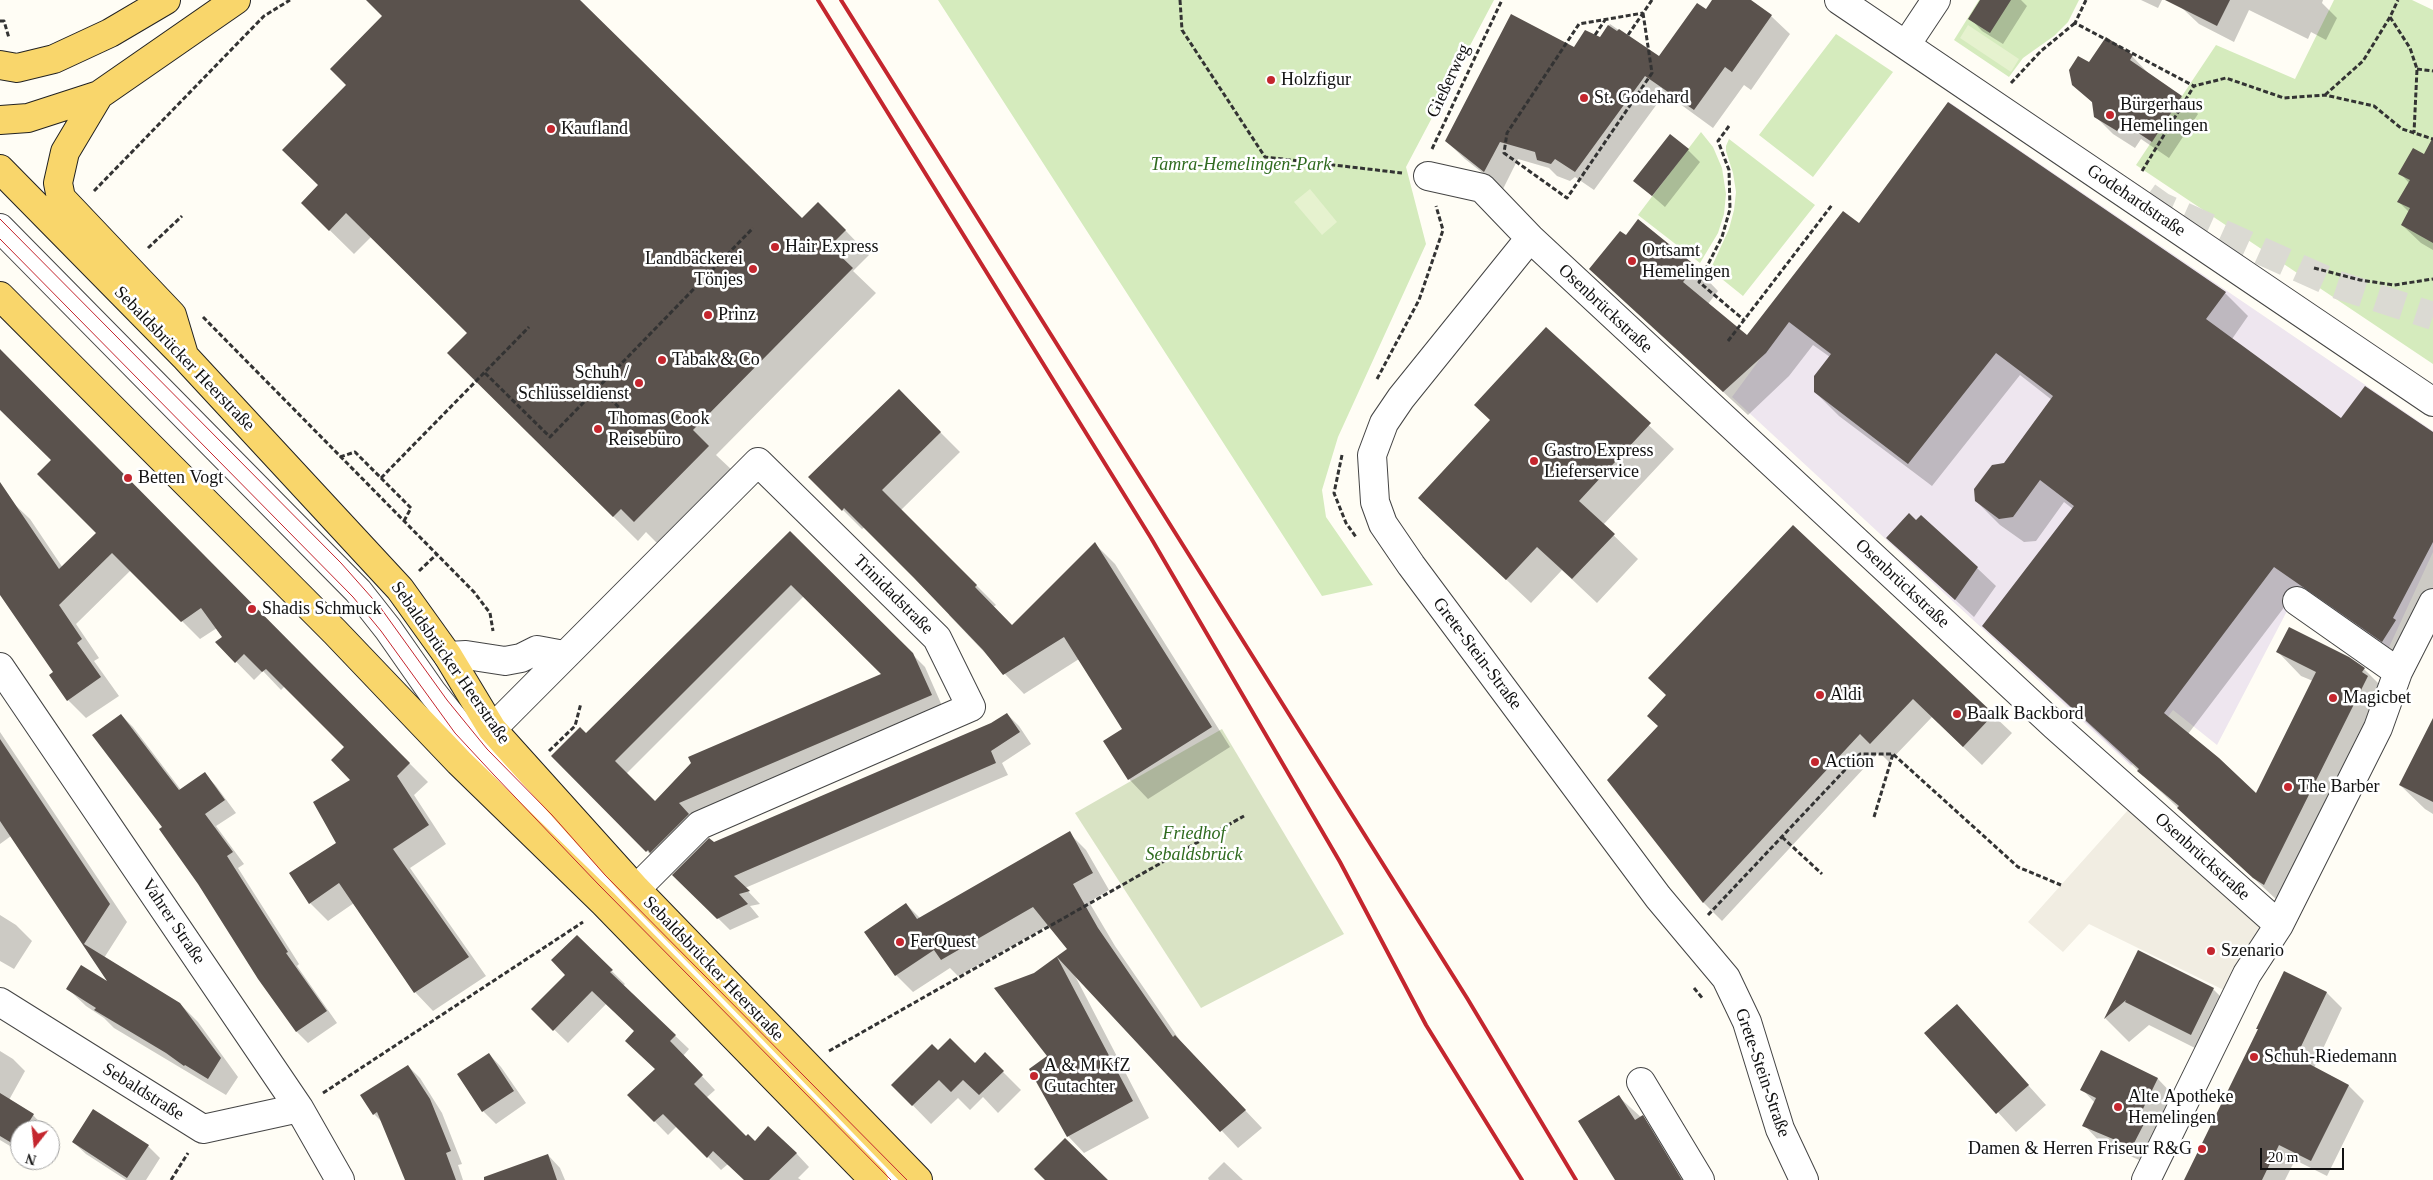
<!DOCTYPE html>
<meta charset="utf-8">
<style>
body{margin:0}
#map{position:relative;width:2433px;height:1180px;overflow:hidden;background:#fffdf5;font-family:Georgia,serif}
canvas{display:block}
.north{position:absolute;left:10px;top:1120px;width:50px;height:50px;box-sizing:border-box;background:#fff;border:1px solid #a0a0a0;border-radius:50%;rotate:196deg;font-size:14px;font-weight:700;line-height:20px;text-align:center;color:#111}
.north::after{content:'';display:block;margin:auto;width:18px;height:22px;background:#c4262e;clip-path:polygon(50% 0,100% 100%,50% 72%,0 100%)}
.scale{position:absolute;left:2260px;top:1148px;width:84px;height:22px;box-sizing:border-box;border:2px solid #111;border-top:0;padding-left:6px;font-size:15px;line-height:18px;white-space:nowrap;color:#111;-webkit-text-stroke:4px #fff;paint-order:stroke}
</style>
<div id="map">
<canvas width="2433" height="1180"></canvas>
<div class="north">N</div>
<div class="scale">20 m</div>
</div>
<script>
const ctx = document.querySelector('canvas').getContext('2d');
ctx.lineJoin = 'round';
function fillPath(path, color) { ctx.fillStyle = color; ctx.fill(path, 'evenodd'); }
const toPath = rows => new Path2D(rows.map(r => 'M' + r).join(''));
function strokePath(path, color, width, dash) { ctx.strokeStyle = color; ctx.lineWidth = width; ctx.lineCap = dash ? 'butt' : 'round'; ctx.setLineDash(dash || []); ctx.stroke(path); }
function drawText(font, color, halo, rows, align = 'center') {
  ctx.font = font + ' Georgia,serif'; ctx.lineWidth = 5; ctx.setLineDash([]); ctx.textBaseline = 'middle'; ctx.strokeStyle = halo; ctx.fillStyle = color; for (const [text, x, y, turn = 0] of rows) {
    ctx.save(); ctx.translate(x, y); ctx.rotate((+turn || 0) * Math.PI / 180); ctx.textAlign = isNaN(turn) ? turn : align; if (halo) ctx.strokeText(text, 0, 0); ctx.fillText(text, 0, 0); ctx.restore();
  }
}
const industrial = toPath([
 [1949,102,2433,431,2433,552,2385,656,2298,590,2217,745,2173,710,2131,766,1732,397]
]);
const green = toPath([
 [938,0,1494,0,1406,167,1426,244,1338,437,1322,490,1326,517,1373,585,1322,596],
 [1979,0,2079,0,2068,22,2054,36,2023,58,2009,77,1954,40],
 [2334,0,2412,0,2433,10,2433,364,2136,165,2216,45,2295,79],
 [1836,34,1893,72,1813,177,1759,135],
 [1701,132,1713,147,1722,168,1726,194,1724,214,1718,233,1700,263,1638,215],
 [1729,139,1815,205,1743,296,1712,271,1712,266,1729,229,1734,210,1736,192,1733,173,1726,151,1726,146]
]);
const cemetery = toPath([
 [1222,729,1344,934,1201,1008,1075,813]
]);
const pitch = toPath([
 [1968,25,2019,59,2011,72,1960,38],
 [1310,189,1337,222,1322,235,1294,202]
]);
const plaza = toPath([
 [2137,800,2279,925,2236,996,2089,924,2063,952,2028,922]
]);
const shadow = toPath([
 [367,0,578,0,802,220,845,230,869,255,853,271,876,293,716,455,733,471,659,545,646,532,638,541,448,353,469,333,371,237,354,254,302,203,320,185,347,85,384,16],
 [1714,0,1749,0,1771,16,1790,34,1751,90,1744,85,1713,128,1665,93,1594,190,1575,177,1570,181,1557,176,1549,168,1518,159,1503,189,1465,159,1446,141,1574,49,1600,39,1610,24,1659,58,1706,11],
 [1982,0,2021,0,2027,6,2003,44,1982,31,1970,18],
 [2141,0,2162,0,2158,8],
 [2186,0,2323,0,2322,3,2337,18,2326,40,2311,32,2308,39,2249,10,2234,42,2199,24,2182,8],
 [2132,56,2149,74,2181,97,2198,114,2169,158,2141,139,2135,148,2113,134,2095,116,2094,104,2073,84,2090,64],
 [1688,150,1700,162,1665,207,1635,181],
 [2433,160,2433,250,2421,243,2402,225,2409,212,2399,202,2409,183,2400,173],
 [1638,221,1695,267,1718,291,1708,304,1747,337,1859,225,2225,293,2248,316,2232,339,2341,420,2433,433,2433,610,2406,664,2298,589,2188,734,2257,795,2313,681,2301,676,2278,652,2364,669,2387,692,2278,901,1983,626,2073,509,2064,502,2036,541,2024,542,2000,525,1976,501,2052,400,2020,375,1932,486,1839,416,1815,392,1830,357,1813,345,1789,376,1748,415,1591,269,1626,237],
 [1546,329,1674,449,1603,525,1638,559,1597,603,1562,570,1531,603,1420,498,1492,421],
 [0,352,428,782,414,795,446,844,410,868,486,976,433,1011,415,992,354,903,328,921,310,903,337,843,352,781,346,747,285,686,281,690,263,671,254,680,217,642,224,637,217,628,200,639,131,570,76,624,99,658,94,661,119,696,86,718,68,700,54,672,0,592,0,508,11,501,30,519,63,568,97,533,53,461,0,403],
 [899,391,960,452,901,510,996,605,993,607,1012,626,1095,544,1115,564,1230,747,1148,799,1129,779,1124,730,1079,659,1024,694,949,615,950,613,865,527,862,529,810,477],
 [1794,527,2012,733,1982,765,1932,717,1889,762,1879,752,1722,921,1704,903,1609,780,1660,727,1667,695],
 [790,532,925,667,943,708,690,816,700,827,659,863,552,756,586,734],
 [804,596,883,674,655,803,626,774],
 [1888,538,1977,568,1996,586,1974,617],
 [1007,714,1019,726,1031,744,1002,763,1008,775,745,888,760,904,750,906,759,917,730,930,674,875,714,844,992,724],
 [121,715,133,727,181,790,205,774,216,786,236,813,216,826,244,864,238,868,299,964,297,966,337,1023,308,1043,296,1031,164,827],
 [2433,723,2433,814,2425,809,2400,785],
 [0,732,127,922,104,958,180,1004,198,1022,238,1077,226,1095,114,1028,104,1018,86,1006,68,989,112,986,11,836,0,844],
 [1069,833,1086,850,1109,890,1089,902,1115,946,1183,1045,1262,1128,1238,1148,1073,972,1149,1118,1084,1153,1068,1136,1049,1056,1034,974,1069,949,1049,925,958,976,950,968,913,992,896,975,906,904,920,918],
 [0,915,16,925,32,941,14,969,0,961],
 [577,937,625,984,623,986,689,1049,683,1056,715,1090,706,1098,746,1138,755,1143,796,1153,809,1167,798,1178,801,1180,745,1180,728,1164,721,1170,677,1126,668,1135,629,1095,656,1069,636,1031,607,1003,568,1043,533,1009,567,975],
 [2138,952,2213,989,2237,1013,2215,1058,2149,1025,2129,1042,2105,1018],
 [2284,972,2327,993,2342,1008,2314,1068,2349,1086,2364,1101,2327,1176,2295,1160,2285,1180,2185,1180,2259,1030],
 [1957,1006,2046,1105,2016,1132,1926,1033],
 [0,1051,13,1059,25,1071,9,1100,33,1115,45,1128,44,1130,20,1130,20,1152,0,1140],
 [2101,1051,2158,1079,2176,1098,2151,1165,2102,1144,2084,1125,2095,1103,2082,1089],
 [938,1052,975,1065,985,1054,1021,1090,998,1113,983,1097,970,1110,958,1098,931,1124,893,1085],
 [489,1054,501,1067,526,1103,496,1124,483,1111,459,1075],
 [408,1066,420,1078,442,1113,462,1164,458,1165,463,1180,406,1180,382,1122,374,1114],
 [1619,1097,1667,1141,1691,1180,1616,1180],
 [73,1142,148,1146,160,1158,146,1180,126,1180,86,1154],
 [548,1155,560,1168,565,1180,513,1180],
 [1224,1162,1243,1180,1209,1180,1208,1178]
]);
const building = toPath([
 [366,0,580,0,802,218,818,202,846,230,830,246,853,268,693,430,709,446,634,522,621,509,613,517,447,353,467,333,346,213,329,231,301,203,318,185,282,150,346,85,330,69,382,16],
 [1712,0,1751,0,1772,15,1732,72,1725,67,1694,110,1645,76,1575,172,1555,159,1551,164,1537,160,1535,152,1500,142,1484,172,1445,141,1511,14,1574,47,1585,30,1600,37,1608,25,1617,31,1619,29,1659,56,1697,3,1706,9],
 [1980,0,2011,0,1990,33,1968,19],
 [2165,0,2230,0,2217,26],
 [2106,37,2133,55,2130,60,2182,96,2152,142,2123,123,2117,131,2094,117,2092,102,2072,85,2069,70,2078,56,2089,62],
 [1948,102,2226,292,2206,319,2341,418,2365,386,2433,432,2433,542,2393,618,2396,620,2382,642,2274,567,2164,713,2219,758,2256,793,2316,672,2276,652,2289,627,2349,657,2365,668,2362,672,2368,676,2264,885,2253,878,2177,808,2179,806,2137,771,2139,769,1982,626,2074,506,2040,480,2013,517,1999,519,1975,501,1974,489,1992,465,2004,463,2053,396,1996,353,1908,464,1814,392,1814,376,1831,354,1789,322,1766,353,1723,392,1589,269,1620,231,1626,235,1638,219,1696,266,1683,282,1747,335,1843,211,1859,223],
 [1670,134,1689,149,1652,196,1633,181],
 [2433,137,2433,243,2401,225,2410,208,2397,202,2410,180,2398,174,2413,148,2424,154],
 [1546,327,1651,423,1579,501,1615,534,1572,579,1537,547,1506,580,1418,498,1490,420,1474,405],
 [0,349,410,763,397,776,429,825,393,849,469,957,414,993,339,883,309,904,289,873,336,843,313,802,350,780,331,760,344,747,266,669,262,672,244,654,235,663,215,642,222,637,201,608,181,622,112,553,59,605,82,639,77,643,101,677,67,701,49,675,53,672,0,595,0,482,59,569,96,533,37,474,51,460,0,410],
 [899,389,941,432,882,490,977,585,975,587,1012,625,1095,542,1212,727,1128,780,1103,741,1122,729,1064,637,1003,675,983,650,914,578,844,508,842,511,808,477],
 [1909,513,1916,520,1921,515,1978,567,1955,600,1886,538],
 [1793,525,1994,714,1963,747,1913,699,1870,744,1860,734,1703,903,1607,780,1658,726,1647,716,1666,695,1648,678],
 [790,531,913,653,932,695,679,803,689,814,650,853,648,850,646,852,551,756,580,727,586,733],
 [791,585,881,674,688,757,691,763,655,801,615,761],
 [1007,713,1020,732,991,751,996,763,734,876,750,891,739,894,748,904,717,919,672,875,709,838,714,842,991,723],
 [121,714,179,790,205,772,225,800,205,814,233,852,227,856,288,952,286,953,327,1011,296,1032,258,979,198,884,159,829,162,827,92,735],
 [2433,718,2433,802,2399,785],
 [0,739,110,904,84,944,180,1003,221,1058,208,1079,185,1065,184,1066,166,1053,94,1010,96,1008,66,989,81,965,107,981,0,821],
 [1070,831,1093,873,1073,884,1098,928,1173,1037,1175,1035,1246,1110,1220,1132,1057,957,1133,1101,1067,1137,1029,1069,1047,1056,994,988,1034,973,1067,949,1033,907,941,960,934,950,895,976,864,932,906,903,917,919],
 [577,935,613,970,610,972,676,1035,670,1041,703,1075,694,1084,746,1136,748,1134,755,1141,768,1126,797,1153,769,1180,744,1180,713,1151,707,1158,663,1114,654,1122,627,1095,655,1069,625,1041,634,1031,592,991,553,1031,531,1009,565,975,551,960],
 [2138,950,2214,988,2191,1035,2125,1002,2126,1000,2104,1019],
 [2284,971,2327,992,2296,1057,2349,1085,2311,1161,2279,1145,2262,1180,2184,1180,2258,1029,2256,1029],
 [1957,1004,2029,1085,1996,1114,1924,1033],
 [950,1038,975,1063,985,1052,1004,1071,979,1095,963,1080,951,1092,939,1080,912,1106,891,1085,932,1044,938,1050],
 [2101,1050,2158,1078,2139,1117,2146,1120,2132,1147,2082,1126,2096,1098,2080,1090],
 [489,1053,514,1091,482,1112,457,1074],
 [408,1065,430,1099,451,1151,446,1153,456,1180,405,1180,377,1112,373,1115,360,1095],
 [0,1093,34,1114,24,1130,20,1130,20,1136,15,1145,0,1136],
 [1619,1095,1635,1120,1643,1115,1682,1180,1615,1180,1578,1121],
 [93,1109,149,1145,127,1178,72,1142],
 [1065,1138,1108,1180,1045,1180,1034,1169],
 [548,1154,557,1180,484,1180,484,1177]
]);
const majorTunnel = toPath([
 [2147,196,2161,206,2335,284,2433,316]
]);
const path = toPath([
 [1180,0,1182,30,1265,157,1402,173],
 [2086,0,2075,23,2194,86,2226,78,2284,98,2325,95,2374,106,2402,129,2433,139],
 [1643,13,1652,73,1567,198,1504,153,1507,133,1579,24,1643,13],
 [2390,17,2410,48,2417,69,2414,133],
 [0,21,4,21,9,38],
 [1595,35,1605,20],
 [1628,35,1652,0],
 [2417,69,2433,71],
 [2011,83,2041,51,2075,23],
 [2325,95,2363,61,2390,17,2398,0],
 [1729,126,1718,141,1729,170,1730,209,1722,237,1699,282,1744,320],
 [1432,149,1502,0],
 [2142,171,2194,86],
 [94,191,264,16,290,0],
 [148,248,182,216],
 [2314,268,2360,280,2394,285,2433,279],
 [203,317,474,592,490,613,493,631],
 [1728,341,1832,205],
 [485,373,550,437,753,228],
 [1377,379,1419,300,1443,230,1436,206],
 [599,388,633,421,629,425],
 [1342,455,1334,493,1346,523,1356,537],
 [340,457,355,452,411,508,404,521],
 [381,478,529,327],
 [419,571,437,554],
 [549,751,575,726,581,703],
 [1874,817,1893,754],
 [1782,837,1822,874],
 [1708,915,1860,754,1893,754,2018,867,2061,885],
 [1694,988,1703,999],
 [829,1051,1244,816],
 [323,1093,583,922],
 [171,1180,188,1153]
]);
const minor = toPath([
 [1839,0,2433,402],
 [1906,45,1936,0],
 [1428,176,1482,188,1530,238,1401,398,1384,423,1372,455,1375,502,1383,524,1411,565,1658,897,1726,978,1747,1022,1780,1129,1804,1180],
 [0,228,358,591,388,629,432,692,475,746,621,900,893,1174],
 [1530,238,2054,725,2279,925],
 [2297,601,2398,672],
 [448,656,466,655,505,661,521,658,537,650,564,655],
 [0,667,299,1108,340,1180],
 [475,746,758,462,937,638,971,707,700,825,636,889],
 [0,1002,203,1129,299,1108],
 [1641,1082,1700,1180],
 [2146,1180,2247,974,2279,925,2378,728,2398,672,2433,603]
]);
const major = toPath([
 [0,65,17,68,54,59,110,33,166,0],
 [99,95,65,152,58,183,61,198,172,315,184,355],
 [0,120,28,118,99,95,236,0],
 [0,169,186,358,400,589,448,656,492,729,636,889,918,1180],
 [0,296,335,632,459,762,604,903,874,1180]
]);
const tram = toPath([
 [0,219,341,563,380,607,447,700,487,749,552,815,605,875,907,1180],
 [0,239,353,597,381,631,455,733,494,775,598,884,891,1180]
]);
const rail = toPath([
 [818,0,1151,538,1340,862,1426,1025,1522,1180],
 [841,0,1467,998,1576,1180]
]);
const markers = [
 [1271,80,5,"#c4262e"],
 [1584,98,5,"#c4262e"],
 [2110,115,5,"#c4262e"],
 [551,129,5,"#c4262e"],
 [775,247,5,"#c4262e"],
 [1632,261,5,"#c4262e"],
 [753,269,5,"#c4262e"],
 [708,315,5,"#c4262e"],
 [662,360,5,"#c4262e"],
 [639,383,5,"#c4262e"],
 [598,429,5,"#c4262e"],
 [1534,461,5,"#c4262e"],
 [128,478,5,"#c4262e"],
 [252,609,5,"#c4262e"],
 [1820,695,5,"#c4262e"],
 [2333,698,5,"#c4262e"],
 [1957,714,5,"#c4262e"],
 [1815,762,5,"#c4262e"],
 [2288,787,5,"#c4262e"],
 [900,942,5,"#c4262e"],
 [2211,951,5,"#c4262e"],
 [2254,1057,5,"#c4262e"],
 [1034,1076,5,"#c4262e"],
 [2118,1107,5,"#c4262e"],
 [2202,1149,5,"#c4262e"]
];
const poiNames = [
 ["Holzfigur",1281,80],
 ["St. Godehard",1594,98],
 ["Bürgerhaus",2120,105],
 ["Hemelingen",2120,126],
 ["Kaufland",561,129],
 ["Hair Express",785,247],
 ["Ortsamt",1642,251],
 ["Hemelingen",1642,272],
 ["Landbäckerei",743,259,"right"],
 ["Tönjes",743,280,"right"],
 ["Prinz",718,315],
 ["Tabak & Co",672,360],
 ["Schuh /",629,373,"right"],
 ["Schlüsseldienst",629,394,"right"],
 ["Thomas Cook",608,419],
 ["Reisebüro",608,440],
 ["Gastro Express",1544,451],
 ["Lieferservice",1544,472],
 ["Betten Vogt",138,478],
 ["Shadis Schmuck",262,609],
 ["Aldi",1830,695],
 ["Magicbet",2343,698],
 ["Baalk Backbord",1967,714],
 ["Action",1825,762],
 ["The Barber",2298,787],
 ["FerQuest",910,942],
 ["Szenario",2221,951],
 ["Schuh-Riedemann",2264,1057],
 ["A & M KfZ",1044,1066],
 ["Gutachter",1044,1087],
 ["Alte Apotheke",2128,1097],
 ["Hemelingen",2128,1118],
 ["Damen & Herren Friseur R&G",2192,1149,"right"]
];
const streetNames = [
 ["Gießerweg",1449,81,-65],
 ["Godehardstraße",2136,201,34],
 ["Osenbrückstraße",1605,309,43],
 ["Sebaldsbrücker Heerstraße",184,359,46],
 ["Osenbrückstraße",1902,584,43],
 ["Trinidadstraße",893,595,45],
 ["Grete-Stein-Straße",1477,654,53],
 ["Sebaldsbrücker Heerstraße",450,663,55],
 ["Osenbrückstraße",2202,857,42],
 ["Vahrer Straße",173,922,56],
 ["Sebaldsbrücker Heerstraße",713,969,46],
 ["Grete-Stein-Straße",1762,1073,71],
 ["Sebaldstraße",143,1092,32]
];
const parkNames = [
 ["Tamra-Hemelingen-Park",1241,165],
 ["Friedhof",1194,834],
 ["Sebaldsbrück",1194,855]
];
fillPath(industrial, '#eee6ef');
fillPath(green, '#d5ebbd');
fillPath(cemetery, '#d9e3c4');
fillPath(pitch, '#e6f2cf');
fillPath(plaza, '#f1ede2');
fillPath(shadow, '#0003');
fillPath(building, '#5a524d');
strokePath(majorTunnel, '#dbdad3', 28, [28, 14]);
strokePath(minor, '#444', 30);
strokePath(major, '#222', 30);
strokePath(path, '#333', 3, [5, 2.5]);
strokePath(minor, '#fff', 28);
strokePath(major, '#f9d66b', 28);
strokePath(tram, '#c4262e', 1);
strokePath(rail, '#c4262e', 4);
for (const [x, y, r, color] of markers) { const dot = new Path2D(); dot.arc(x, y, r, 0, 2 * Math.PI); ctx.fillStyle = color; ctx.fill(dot); strokePath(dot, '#fff', 2); }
drawText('18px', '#111', '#fff', poiNames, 'left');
drawText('18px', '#111', '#fff', streetNames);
drawText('italic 18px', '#2f6b1f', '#fff', parkNames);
</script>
